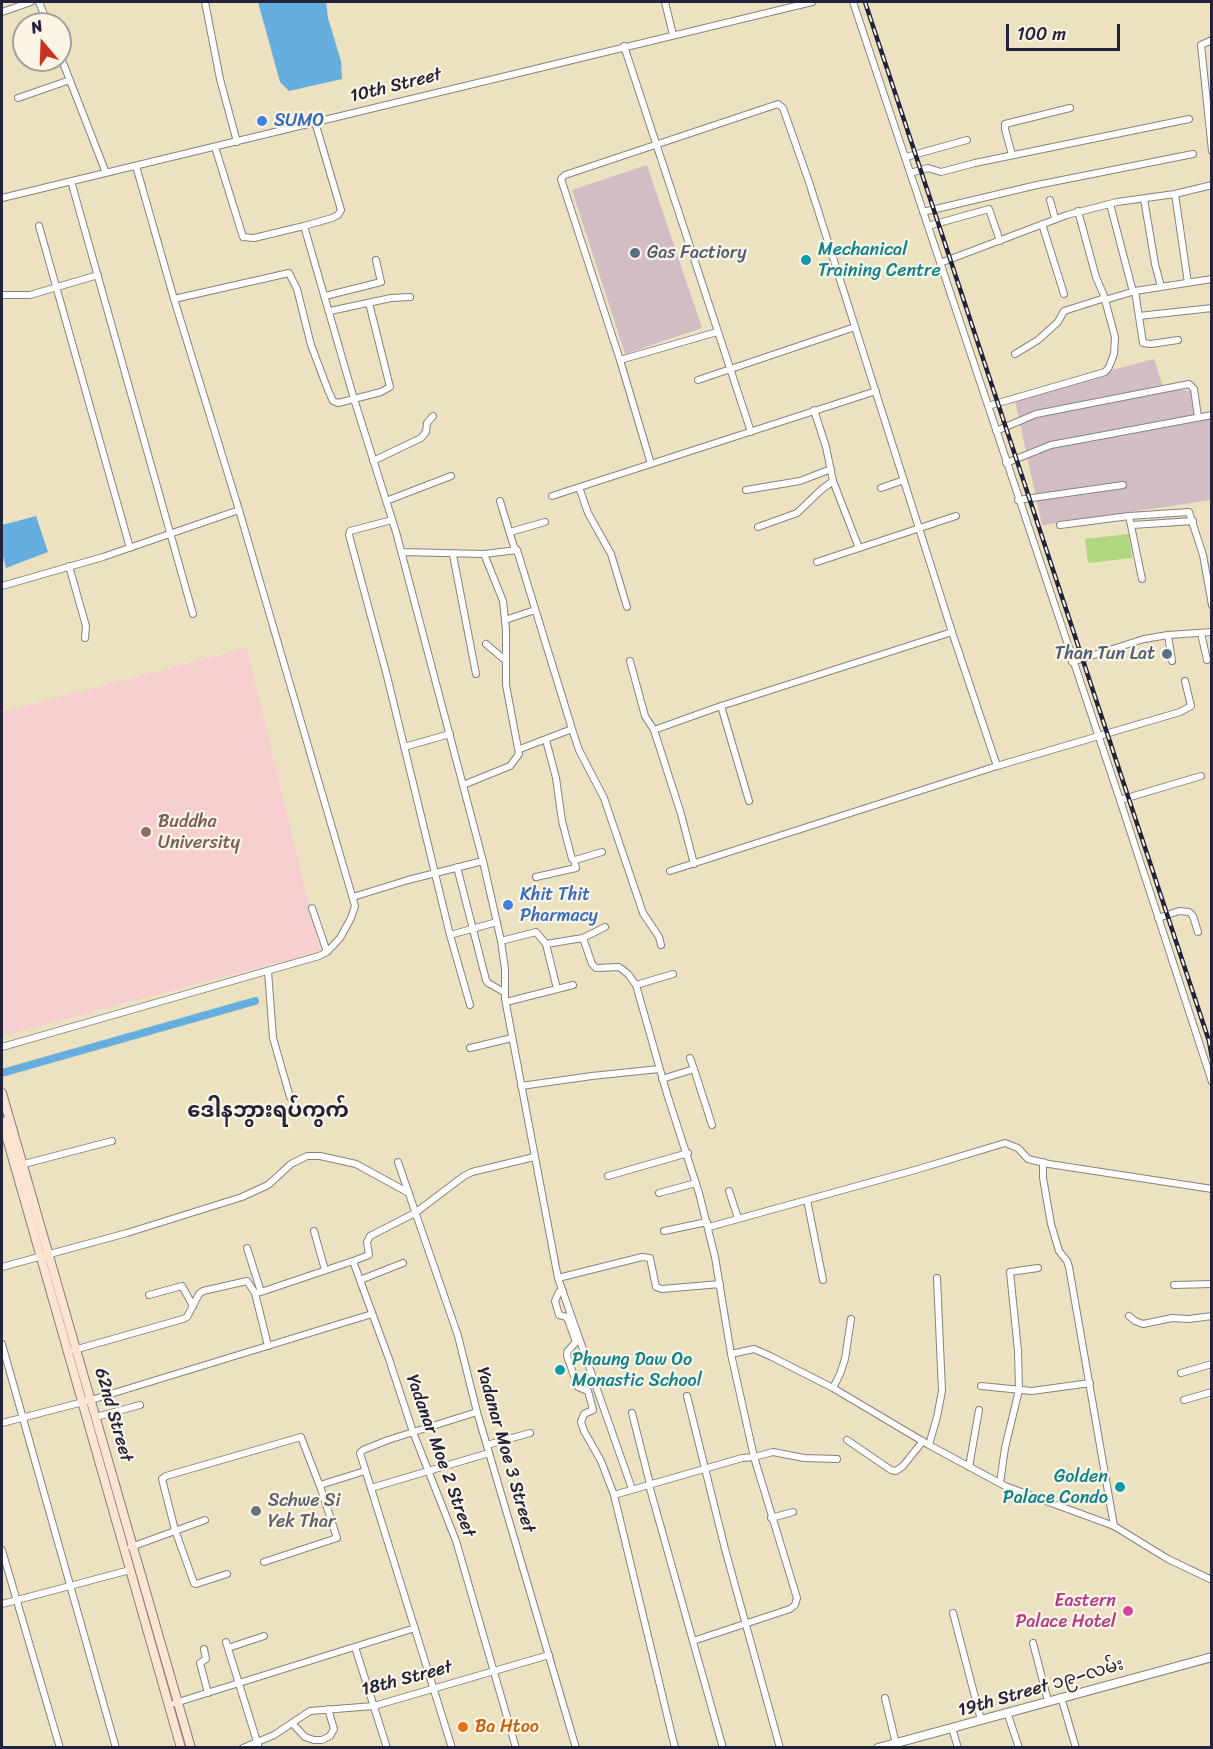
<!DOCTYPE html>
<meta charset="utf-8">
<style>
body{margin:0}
#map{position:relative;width:1213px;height:1749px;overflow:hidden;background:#ece2c2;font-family:Sriracha,sans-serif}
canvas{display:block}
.frame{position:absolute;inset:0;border:3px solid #22223b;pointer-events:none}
.north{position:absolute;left:12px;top:12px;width:60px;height:60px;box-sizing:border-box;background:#fcf5e5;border:2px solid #a5a1a1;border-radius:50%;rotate:341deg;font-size:16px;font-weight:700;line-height:24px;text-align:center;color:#22223b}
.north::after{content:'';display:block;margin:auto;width:21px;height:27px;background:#c8321e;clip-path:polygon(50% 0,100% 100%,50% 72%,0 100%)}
.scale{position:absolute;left:1006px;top:24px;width:114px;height:27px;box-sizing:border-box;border:3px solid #22223b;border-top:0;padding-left:8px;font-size:18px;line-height:21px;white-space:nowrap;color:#22223b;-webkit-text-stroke:4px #fcf5e5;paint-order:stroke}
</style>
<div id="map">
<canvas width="1213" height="1749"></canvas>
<div class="frame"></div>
<div class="north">N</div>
<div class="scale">100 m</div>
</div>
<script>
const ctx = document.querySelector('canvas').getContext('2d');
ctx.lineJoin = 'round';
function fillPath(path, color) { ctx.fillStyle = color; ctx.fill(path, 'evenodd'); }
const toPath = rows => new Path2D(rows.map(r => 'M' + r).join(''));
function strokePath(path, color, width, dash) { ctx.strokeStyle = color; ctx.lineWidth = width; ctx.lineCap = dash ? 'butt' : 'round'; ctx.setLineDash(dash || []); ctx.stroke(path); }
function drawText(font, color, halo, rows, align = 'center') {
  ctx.font = font + ' Sriracha,"Noto Sans Myanmar",sans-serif'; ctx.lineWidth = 4.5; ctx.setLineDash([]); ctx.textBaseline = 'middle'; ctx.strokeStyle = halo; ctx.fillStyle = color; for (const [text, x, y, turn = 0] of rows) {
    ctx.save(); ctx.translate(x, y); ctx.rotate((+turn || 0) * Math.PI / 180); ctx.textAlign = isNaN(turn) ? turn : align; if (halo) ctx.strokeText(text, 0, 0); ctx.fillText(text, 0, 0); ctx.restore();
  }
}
const built = toPath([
 [247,648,320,951,2,1036,2,712]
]);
const industrial = toPath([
 [647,165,702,328,625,354,572,190],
 [1154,359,1163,387,1197,392,1202,417,1211,415,1211,500,1042,525,1014,396]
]);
const green = toPath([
 [1129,534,1132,558,1088,563,1085,539]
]);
const water = toPath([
 [258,2,326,2,328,18,341,61,342,79,289,91,280,82],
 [36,516,48,552,6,568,2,552,2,525]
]);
const canal = toPath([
 [2,1073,255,1001]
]);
const minor = toPath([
 [39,2,48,24],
 [205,2,220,79,237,142],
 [665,2,673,35],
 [853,2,1120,800,1212,1082],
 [2,12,31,2],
 [1212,40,1201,45,1212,151],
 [624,46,751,432],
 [60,55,106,173],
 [18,98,70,80],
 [215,147,243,237,254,238,304,226,332,218,338,215,341,210,315,122],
 [1012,155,1005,129,1005,124,1070,108],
 [906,157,967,140],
 [910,173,928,168,941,172,975,163,1189,119],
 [71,181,193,614],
 [1175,194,1188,283],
 [2,198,812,2],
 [1144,199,1155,264,1161,287],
 [1050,200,1055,218],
 [1110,204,1133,292],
 [1078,211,1096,277,1105,298],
 [923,212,1037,185,1193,154],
 [1042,224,1064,294],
 [39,226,130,548],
 [304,226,354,399,396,532,483,861,501,941,505,969,505,999,558,1278,632,1489],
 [928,226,989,209,1000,241],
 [940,263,1067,215,1117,202,1175,194,1212,185],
 [1135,291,1143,343,1151,344,1178,340],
 [2,295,30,295,98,275],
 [325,296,381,282,376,260],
 [174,299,289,273,297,289,311,345,328,390,333,401,338,403,381,392,390,387,369,303],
 [330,311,391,298,410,297],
 [1139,316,1212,308],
 [1015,354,1038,340,1058,322,1064,311,1105,298,1105,300],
 [620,360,717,332],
 [698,380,855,327],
 [988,406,1105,372,1109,367,1114,354,1115,337,1105,300,1135,291,1212,279],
 [814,410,826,447,833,481,859,548],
 [996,431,1036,414,1189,384,1194,389,1198,417],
 [373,461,421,438,426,432,427,423,433,416],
 [1006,463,1051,445,1212,415],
 [651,464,620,360,561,179,565,175,778,104,783,108,809,182,952,632,721,706,654,730],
 [579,487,588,513,611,554,627,607],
 [881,488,904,480],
 [746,490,800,481,831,469],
 [552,496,876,391],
 [1018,500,1123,485],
 [386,501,451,476],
 [500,501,514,547,517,550,572,729,579,750,604,798,643,913,659,937,661,945],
 [1129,516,1189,512,1203,555,1212,605],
 [392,520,350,531,349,535,387,676,450,935,470,1005],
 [1060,525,1129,516,1142,579],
 [1132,525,1193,521],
 [758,527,797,513,821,490,833,481],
 [510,532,545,522],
 [402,552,484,554,503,601,506,630,506,685,519,754,510,766,463,785],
 [484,554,517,550],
 [453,555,476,674],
 [817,562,956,516],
 [69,566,86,626,85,638],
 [2,586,103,557,239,510],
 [505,620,535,610],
 [952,632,997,766],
 [1201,633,1207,660],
 [1168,635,1172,661],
 [486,644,505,660],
 [630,661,645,716,654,730,681,814,694,864],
 [1072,662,1144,639,1168,635,1212,632],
 [721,706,749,801],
 [546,740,556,778,562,821,572,859,575,860,602,852],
 [404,747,450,734],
 [520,749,572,729],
 [1120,800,1201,776],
 [457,867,486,980,488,983,504,992],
 [670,871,997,766,1180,712,1191,706,1185,681],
 [536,877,576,868,574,860],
 [353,897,408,880,483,861],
 [312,908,327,952],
 [1158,918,1179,911,1189,912,1193,916,1198,932],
 [450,935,497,922],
 [583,938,605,927],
 [501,941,536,932,546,944,583,938,592,964,596,968,619,967,628,974,636,985,667,1094,699,1193,715,1257,731,1354,754,1457,742,1458,614,1495,675,1748],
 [546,944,557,989],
 [268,971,273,1038,290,1097],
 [636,985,673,974],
 [506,1002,573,985],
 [2,1047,319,956,327,952,340,938,351,918,355,906,239,510,174,299,136,166],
 [470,1048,512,1038],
 [690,1058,694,1069],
 [662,1079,694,1069,712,1125],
 [521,1086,592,1076,659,1069],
 [398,1162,458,1336,477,1412,576,1748],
 [1043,1162,1043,1178,1051,1224,1059,1251,1067,1261,1069,1267,1114,1526],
 [24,1164,112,1141],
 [608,1176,688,1153],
 [729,1191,738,1218],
 [659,1193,696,1183],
 [807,1200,823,1280],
 [709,1227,915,1170,1005,1143,1018,1148,1028,1159,1049,1164,1212,1189],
 [314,1231,325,1270],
 [664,1231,707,1222],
 [247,1248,261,1292],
 [2,1267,127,1233,242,1197,268,1185,291,1164,307,1156,320,1156,356,1164,409,1193],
 [558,1278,642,1257,650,1258,656,1287,662,1289,720,1284],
 [360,1280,403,1263],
 [1174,1285,1212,1284],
 [563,1291,559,1292,555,1301,559,1315,567,1317,576,1342,567,1352,567,1356,578,1387,588,1391,593,1410,584,1414,581,1422,584,1431,601,1461,614,1495],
 [255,1293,268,1346],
 [149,1295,182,1286,193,1306],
 [1129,1316,1135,1321,1143,1324,1172,1318,1189,1319,1212,1316],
 [2,1344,116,1748],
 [74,1350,183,1319,187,1317,199,1294,203,1291,247,1281,255,1293,261,1292,353,1261],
 [731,1354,754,1349,770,1356,833,1388,929,1445,1005,1486,1114,1526,1168,1559,1212,1580],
 [1181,1373,1212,1364],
 [981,1386,1032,1391,1090,1383],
 [833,1388,840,1374,845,1359,851,1319],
 [687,1396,725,1549,780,1748],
 [1184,1400,1212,1392],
 [632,1413,650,1484],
 [96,1417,140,1405],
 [2,1423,91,1400,372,1314],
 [847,1440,891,1470,896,1471,903,1466,923,1441],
 [487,1445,530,1433],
 [929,1445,937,1417,942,1391,937,1278],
 [969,1467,979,1410],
 [1000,1483,1005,1448,1019,1390,1018,1351,1010,1272,1038,1268],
 [320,1485,365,1471],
 [649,1485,723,1748],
 [371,1488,489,1453],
 [771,1518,793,1512],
 [131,1547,205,1520],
 [2,1550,60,1748],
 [227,1574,196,1584,194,1583,175,1530,162,1479,166,1476,301,1437,321,1489,337,1538,264,1562],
 [2,1604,130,1570],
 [953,1613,981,1720],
 [693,1641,790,1609,795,1605,797,1598,754,1457,773,1452,804,1458,837,1459],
 [226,1642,259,1748],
 [1033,1643,1048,1701],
 [355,1647,387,1748],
 [228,1648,264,1636],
 [204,1649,206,1659,200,1663,208,1693],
 [1061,1697,1076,1748],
 [885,1698,897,1748],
 [175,1703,415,1628],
 [1007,1712,1019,1748],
 [292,1723,305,1737,314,1740,322,1740,330,1736,334,1729,328,1709],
 [952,1728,958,1748],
 [243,1748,274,1735,310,1711,374,1706,549,1655],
 [452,1748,360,1453,363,1450,388,1440,477,1412],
 [516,1748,456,1541,413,1432,389,1359,353,1261,369,1255,367,1242,370,1236,415,1213,464,1176,472,1172,534,1157]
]);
const tertiary = toPath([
 [878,1748,1212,1657]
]);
const secondary = toPath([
 [2,1093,191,1748],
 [2,1121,181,1748]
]);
const rail = toPath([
 [865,2,1209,1041,1212,1058]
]);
const markers = [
 [262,121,6,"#3f7fe0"],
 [635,253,6,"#5c6f8a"],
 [806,260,6,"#0f9aa8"],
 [1167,654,6,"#5c6f8a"],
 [146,832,6,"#8d6e63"],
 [508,905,6,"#3f7fe0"],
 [560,1370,6,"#0f9aa8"],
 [1120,1487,6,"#0f9aa8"],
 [256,1511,6,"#6b7280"],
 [1128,1611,6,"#d1479c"],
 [463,1727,6,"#e8710a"]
];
const streetNames = [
 ["10th Street",396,86,-14],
 ["62nd Street",113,1415,74],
 ["Yadanar Moe 3 Street",505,1450,74],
 ["Yadanar Moe 2 Street",440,1456,70],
 ["18th Street",407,1679,-15],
 ["19th Street ၁၉−လမ်း",1041,1688,-16]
];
const shopNames = [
 ["SUMO",274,121],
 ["Khit Thit",520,895],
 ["Pharmacy",520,916]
];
const cultureNames = [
 ["Mechanical",818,250],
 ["Training Centre",818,271],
 ["Phaung Daw Oo",572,1360],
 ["Monastic School",572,1381],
 ["Golden",1108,1477,"right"],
 ["Palace Condo",1108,1498,"right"]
];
const serviceNames = [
 ["Gas Factiory",647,253],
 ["Than Tun Lat",1155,654,"right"]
];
const educationNames = [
 ["Buddha",158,822],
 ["University",158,843]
];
const worshipNames = [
 ["Schwe Si",268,1501],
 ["Yek Thar",268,1522]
];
const hotelNames = [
 ["Eastern",1116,1601],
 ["Palace Hotel",1116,1622]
];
const foodNames = [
 ["Ba Htoo",475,1727]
];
const quarterNames = [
 ["ဒေါနဘွားရပ်ကွက်",268,1112]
];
fillPath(built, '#f7cfd0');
fillPath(industrial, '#d2bdc5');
fillPath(green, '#b1d680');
fillPath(water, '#65aedd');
strokePath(canal, '#65aedd', 8);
strokePath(minor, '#87827e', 8);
strokePath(tertiary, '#87827e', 10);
strokePath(secondary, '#87827e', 10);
strokePath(minor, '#fff', 6);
strokePath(tertiary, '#fff', 8);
strokePath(secondary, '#fde4d1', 8);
strokePath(rail, '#22223b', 4.5);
strokePath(rail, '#fcf5e5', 2, [7]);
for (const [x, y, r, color] of markers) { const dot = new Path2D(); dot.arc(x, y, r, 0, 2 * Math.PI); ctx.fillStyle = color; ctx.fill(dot); strokePath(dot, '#fcf5e5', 2); }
drawText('18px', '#22223b', '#fcf5e5', streetNames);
drawText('18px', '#366cbe', '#fcf5e5', shopNames, 'left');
drawText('18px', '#0d838f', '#fcf5e5', cultureNames, 'left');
drawText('18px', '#4e5e75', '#fcf5e5', serviceNames, 'left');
drawText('18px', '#785e54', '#fcf5e5', educationNames, 'left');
drawText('18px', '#5b616d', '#fcf5e5', worshipNames, 'left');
drawText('18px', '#b23c85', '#fcf5e5', hotelNames, 'right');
drawText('18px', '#c56008', '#fcf5e5', foodNames, 'left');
drawText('bold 21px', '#22223b', '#fcf5e5', quarterNames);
</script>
